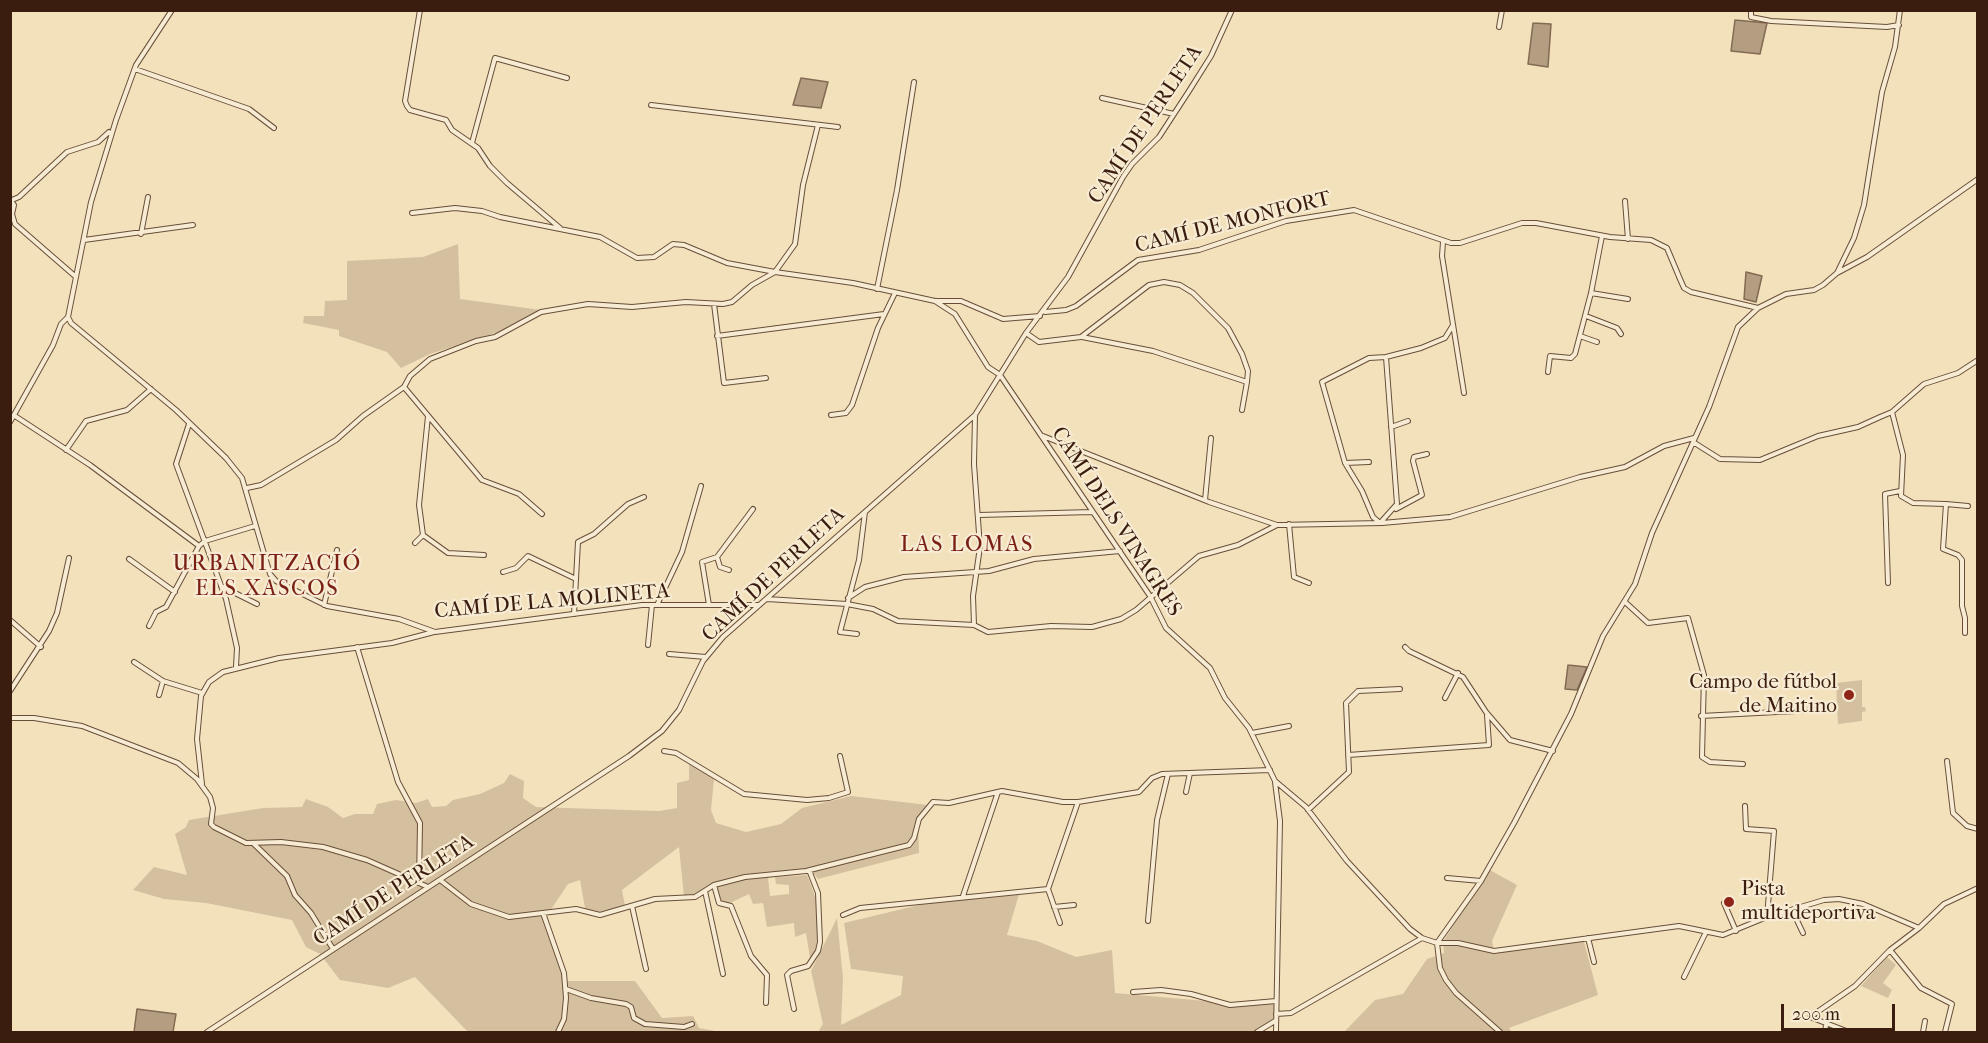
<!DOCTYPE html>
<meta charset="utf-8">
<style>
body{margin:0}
#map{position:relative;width:1988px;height:1043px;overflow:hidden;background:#f3e1bc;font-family:"IM FELL French Canon",serif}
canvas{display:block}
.frame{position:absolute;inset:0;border:12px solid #3a1d0e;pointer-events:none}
.scale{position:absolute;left:1781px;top:1004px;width:114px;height:27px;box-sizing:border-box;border:3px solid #3a1d0e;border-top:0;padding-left:8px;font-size:18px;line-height:21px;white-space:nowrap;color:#3a1d0e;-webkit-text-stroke:4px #f7ecd3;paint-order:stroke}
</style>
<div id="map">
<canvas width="1988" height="1043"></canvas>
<div class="frame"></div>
<div class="scale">200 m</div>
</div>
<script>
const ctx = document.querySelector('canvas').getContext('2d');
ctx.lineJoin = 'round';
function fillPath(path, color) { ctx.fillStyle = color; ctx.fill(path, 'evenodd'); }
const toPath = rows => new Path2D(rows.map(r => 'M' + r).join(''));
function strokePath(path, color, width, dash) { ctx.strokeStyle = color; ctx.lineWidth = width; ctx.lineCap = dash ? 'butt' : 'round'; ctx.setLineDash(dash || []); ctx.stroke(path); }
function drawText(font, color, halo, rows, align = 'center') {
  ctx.font = font + ' "IM FELL French Canon",serif'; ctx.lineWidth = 4.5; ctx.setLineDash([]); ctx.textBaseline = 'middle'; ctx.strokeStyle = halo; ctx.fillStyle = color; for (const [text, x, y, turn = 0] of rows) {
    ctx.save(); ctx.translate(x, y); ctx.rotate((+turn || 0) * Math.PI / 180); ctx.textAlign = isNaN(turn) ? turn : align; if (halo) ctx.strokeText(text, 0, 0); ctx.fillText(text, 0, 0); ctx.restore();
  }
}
const green = toPath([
 [458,244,460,299,541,310,508,329,430,354,401,368,387,352,339,336,339,330,303,323,304,316,324,316,325,301,347,300,347,261,423,257],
 [1862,680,1862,707,1865,707,1866,711,1862,712,1862,721,1838,724,1836,683],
 [689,764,714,779,711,810,716,823,746,832,781,824,802,808,851,796,928,805,918,818,919,853,818,879,811,870,783,871,768,878,770,896,789,894,789,885,776,884,775,877,807,875,816,899,818,925,816,950,810,958,806,933,795,937,794,923,767,927,763,903,753,904,749,894,730,903,719,901,714,884,695,897,684,897,679,847,622,890,625,906,594,913,585,908,580,880,568,884,550,911,543,913,564,973,567,996,568,981,635,981,662,1018,693,1016,699,1028,721,1032,468,1032,415,977,388,988,340,980,320,954,306,947,292,920,206,903,164,899,133,890,154,867,187,875,175,834,186,827,189,820,263,808,302,807,306,799,328,807,343,818,355,814,373,814,377,804,396,800,416,803,428,799,432,807,446,806,453,800,480,794,504,783,510,774,524,781,523,798,536,807,659,811,677,808,677,783,689,780],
 [1488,869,1517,885,1492,941,1494,951,1583,938,1598,995,1509,1028,1512,1032,1344,1032,1375,1000,1403,994,1427,959,1444,953,1443,942],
 [1020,891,1007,935,1037,941,1076,957,1112,950,1115,993,1252,1005,1276,1001,1274,1022,1254,1032,818,1032,823,1024,811,971,837,918,843,978,841,1025,901,995,903,976,851,969,844,923,944,899],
 [1887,957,1896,965,1883,983,1892,990,1888,998,1861,986]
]);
const water = toPath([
 [1735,20,1767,23,1760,54,1731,51,1735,20],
 [1533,23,1551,24,1548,67,1528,64,1533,23],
 [801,78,828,82,821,108,793,105,801,78],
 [1746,272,1762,276,1756,302,1744,299,1746,272],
 [1568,665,1587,667,1577,690,1565,689,1568,665],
 [137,1009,176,1014,173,1032,134,1032,137,1009]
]);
const minor = toPath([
 [420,10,405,101,407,106,410,110,446,120,452,130,478,148,490,166,507,183,560,228],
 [1751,10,1751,17,1771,21,1887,27,1899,25],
 [1499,27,1502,10],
 [135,69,249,109,274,128],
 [1102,98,1174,114],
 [651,105,838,127],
 [472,143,495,58,567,78],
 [10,199,14,205,12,214,15,224,76,277,68,317,71,323,176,410,226,458,242,478,270,574,276,581,327,606,399,619,435,632,642,605,759,605],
 [12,200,19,197,67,152,98,142,109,132],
 [1625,201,1628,239],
 [412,213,455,208,482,211,500,217,600,237,637,258,654,257,673,244,684,245,727,263,775,272,795,244,803,185,818,125],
 [141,234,148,197],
 [84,240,193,225],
 [1443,242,1442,256,1464,393],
 [1837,273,1854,238,1864,205,1882,92,1895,47,1900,10],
 [76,277,91,202,116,120,136,65,172,10],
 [877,289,897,190,914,82],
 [1591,293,1628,299],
 [935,301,955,314,988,367,1000,375,1150,596,1166,628,1210,668,1225,698,1249,728,1275,781,1306,807,1347,861,1410,929,1422,938,1437,943,1440,968,1446,980,1456,993,1500,1032],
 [714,304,724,383,766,378],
 [1045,312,1066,310,1076,306,1138,260,1199,250,1286,221,1354,210,1451,243,1460,243,1522,223,1536,223,1610,237,1651,240,1667,248,1680,279,1684,288,1691,292,1758,308],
 [1586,316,1617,328,1621,334],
 [1026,333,1039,342,1081,337,1149,285,1164,282,1180,285,1193,293,1228,328,1242,354,1248,371,1247,382],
 [717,336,884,314],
 [1580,336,1597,342],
 [1082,337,1153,351,1247,382,1242,410],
 [1386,357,1369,358,1322,382,1345,463,1362,491,1373,517,1380,523,1397,504,1386,357,1421,348,1445,338,1453,325],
 [1548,372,1550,356,1571,358,1575,354,1591,293,1602,236],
 [404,387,482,480,519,494,542,514],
 [1892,412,1903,455,1901,496,1913,503,1946,504,1943,549,1958,555,1962,560,1962,606,1965,618,1965,633],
 [831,415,846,413,852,405,878,328,895,293],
 [15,416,90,465,199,546],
 [428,416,419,505,423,535,448,553,484,555],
 [10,422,53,345,61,324,68,317],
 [189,424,176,464,226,599,237,648,236,667],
 [1391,427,1408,421],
 [1043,436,1209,502,1277,525],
 [1693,442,1720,459,1760,460,1818,436,1858,427,1880,417,1892,412,1924,384,1958,373,1978,360],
 [66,450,86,421,127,410,151,389],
 [1345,463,1369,462],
 [247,488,261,485,336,440,363,416,404,387,410,376,430,359,476,341,495,337,541,312,588,304,632,307,686,302,723,304,732,302,752,285,775,272,853,283,935,301,961,301,1003,319,1040,316],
 [1205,500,1211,438],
 [1946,504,1968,506],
 [1396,509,1422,495,1413,461,1414,457,1427,454],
 [979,515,1092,512],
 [1289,524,1294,577,1309,583],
 [415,543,423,535],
 [717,557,753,509],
 [129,559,175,592],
 [503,572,516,568,528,556,576,579,574,614],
 [576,579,578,542,594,534,628,504,644,497],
 [1888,583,1885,494,1900,491],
 [221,586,257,604],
 [848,598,865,587,904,577,989,571,1034,559,1120,551],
 [767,599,847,604,873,609,898,621,974,625,988,632,1051,626,1092,627,1121,619,1136,610,1199,556,1238,545,1277,525,1382,523,1450,517,1580,477,1625,467,1664,446,1694,438],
 [1625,602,1648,623,1688,618,1704,675,1702,757,1710,762,1743,764],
 [324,605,337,550],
 [657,605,682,552,701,486],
 [709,605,702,562,717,557,720,567,729,570],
 [10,620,41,647],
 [974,625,973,596,980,547,974,464,975,415],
 [149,626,156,612,166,607,199,546,205,541,255,526],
 [857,634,840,632,859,560,865,512],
 [648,645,652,605],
 [357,647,398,782,420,823,419,883],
 [1405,647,1409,651,1463,677,1486,712,1510,740,1553,751],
 [669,654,706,657],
 [134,662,163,681,202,693],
 [10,691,49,631,57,613,69,558],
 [159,695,163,681],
 [1445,698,1458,673],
 [1701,716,1815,710],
 [10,718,34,718,82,726,178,763,197,779,210,797,213,808,211,824,214,827,246,843,281,842,323,847,367,860,428,887],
 [1252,733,1289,726],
 [664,751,676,753,744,794,807,800,829,798,848,792,840,756],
 [1348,755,1489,745,1487,715],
 [1947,761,1953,813,1967,826,1978,829],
 [1275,782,1280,821,1276,1032],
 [202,784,197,739,201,696,209,682,223,672,279,658,392,643,434,632],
 [1186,792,1190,773],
 [1745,806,1746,829,1774,831,1767,917],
 [1308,810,1349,772,1346,703,1358,691,1400,689],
 [254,844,287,876,295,895,311,913,333,949],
 [1447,878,1481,881],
 [440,880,471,904,509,917,576,909,600,915,655,899,695,897,714,885,745,877,806,871,909,845,914,838,919,819,933,802,949,803,1002,791,1063,802,1078,802,1139,792,1152,778,1162,774,1270,770],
 [714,885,719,903,731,906,751,956,767,975,766,1003],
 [1048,889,1060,923],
 [705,891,723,974],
 [963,896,998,792],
 [1724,903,1736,931],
 [632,906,646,969],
 [1054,907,1074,905],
 [1792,910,1803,933],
 [543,913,564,973,566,998,564,1019,558,1032],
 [843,915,860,908,1048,889,1078,802],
 [1148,921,1157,820,1168,774],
 [1588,938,1594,962],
 [1437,943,1481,881,1514,823,1571,714,1603,636,1635,584,1652,533,1709,407,1738,327,1758,308,1786,294,1814,290,1823,285,1837,273,1867,257,1978,179],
 [1438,943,1458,943,1494,951,1679,926,1723,935,1767,917,1824,900,1839,899,1863,904,1919,928],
 [1890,950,1921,988,1952,1004,1945,1032],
 [1684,977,1706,932],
 [566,989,591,998,626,1004,631,1007,634,1018,645,1024,684,1027,692,1024],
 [1133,992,1161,990,1191,994,1230,1005,1276,1001],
 [794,1009,787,975,791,971,808,966,818,951,820,942,818,893,809,870],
 [1276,1014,1291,1013,1422,938],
 [207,1032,629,756,662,731,679,710,703,661,723,637,975,415,1026,333,1068,277,1123,177,1132,164,1159,137,1189,91,1211,56,1232,10],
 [1257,1032,1275,1021],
 [1825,1032,1826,1025],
 [1849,1032,1810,1017,1855,986,1890,950,1919,928,1944,904,1978,888],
 [1923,1032,1925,1021]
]);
const markers = [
 [1849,695,6,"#8f2418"],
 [1729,902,6,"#8f2418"]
];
const streetNames = [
 ["CAMÍ DE PERLETA",1146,125,-56],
 ["CAMÍ DE MONFORT",1233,223,-14],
 ["CAMÍ DELS VINAGRES",1116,522,57],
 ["CAMÍ DE PERLETA",774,575,-43],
 ["CAMÍ DE LA MOLINETA",552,602,-5],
 ["CAMÍ DE PERLETA",394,891,-33]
];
const poiNames = [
 ["Campo de fútbol",1837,683],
 ["de Maitino",1837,707],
 ["Pista",1741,890,"left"],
 ["multideportiva",1741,914,"left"]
];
const neighbourhoodNames = [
 ["LAS LOMAS",967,546],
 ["URBANITZACIÓ",267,565],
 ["ELS XASCOS",267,590]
];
fillPath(green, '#d4c09e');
fillPath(water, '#b49e81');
strokePath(water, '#836a53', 1.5);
strokePath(minor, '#684e3a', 6);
strokePath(minor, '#f7ecd3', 4);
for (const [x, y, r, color] of markers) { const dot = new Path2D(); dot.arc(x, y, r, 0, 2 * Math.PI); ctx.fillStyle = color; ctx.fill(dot); strokePath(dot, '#f7ecd3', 2); }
drawText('21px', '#3a1d0e', '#f7ecd3', streetNames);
drawText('21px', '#3a1d0e', '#f7ecd3', poiNames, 'right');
ctx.letterSpacing = '1.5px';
drawText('22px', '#7a1f14', '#f7ecd3', neighbourhoodNames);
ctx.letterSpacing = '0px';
</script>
